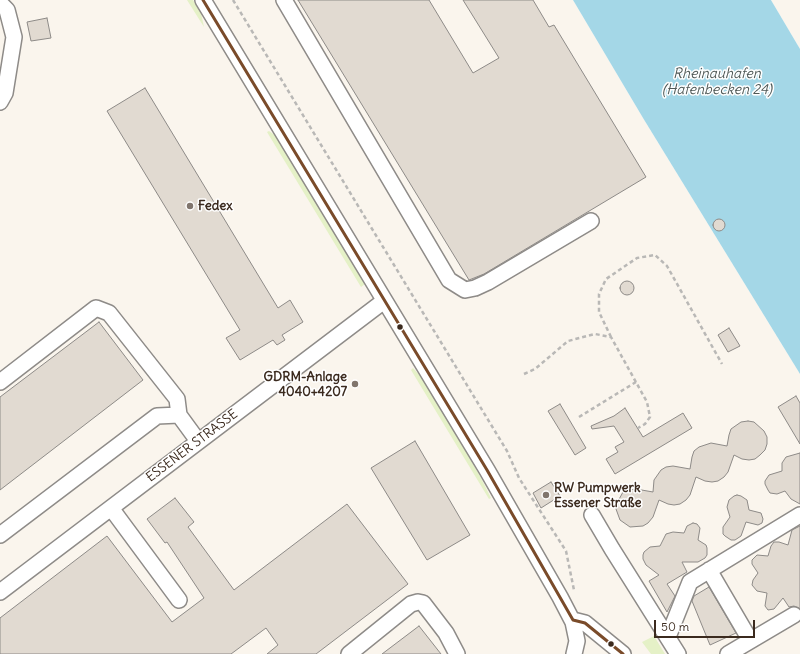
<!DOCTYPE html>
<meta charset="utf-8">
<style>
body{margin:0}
#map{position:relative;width:800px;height:654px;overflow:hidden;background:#fff;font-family:Delius,sans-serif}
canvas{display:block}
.scale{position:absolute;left:654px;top:620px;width:101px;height:18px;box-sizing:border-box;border:2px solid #3b2a1e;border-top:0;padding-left:5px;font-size:12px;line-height:14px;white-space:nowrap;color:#3b2a1e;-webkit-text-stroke:3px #fff;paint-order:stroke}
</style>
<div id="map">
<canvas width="800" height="654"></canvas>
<div class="scale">50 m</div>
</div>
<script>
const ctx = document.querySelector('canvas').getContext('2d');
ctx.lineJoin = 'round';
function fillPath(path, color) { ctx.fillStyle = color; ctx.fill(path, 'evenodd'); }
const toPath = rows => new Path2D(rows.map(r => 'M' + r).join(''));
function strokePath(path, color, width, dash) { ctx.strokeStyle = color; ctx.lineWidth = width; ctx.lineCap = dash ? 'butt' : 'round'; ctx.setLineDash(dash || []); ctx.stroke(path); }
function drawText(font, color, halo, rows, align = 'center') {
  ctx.font = font + ' Delius,sans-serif'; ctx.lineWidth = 3; ctx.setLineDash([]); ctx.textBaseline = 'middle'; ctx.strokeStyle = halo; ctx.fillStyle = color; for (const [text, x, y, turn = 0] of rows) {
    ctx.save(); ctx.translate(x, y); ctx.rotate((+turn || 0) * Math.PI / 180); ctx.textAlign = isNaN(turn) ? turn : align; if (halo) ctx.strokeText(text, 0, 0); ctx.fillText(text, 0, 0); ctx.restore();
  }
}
const built = toPath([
 [0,0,573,0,643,118,800,374,800,654,0,654],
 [771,0,800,0,800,49]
]);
const green = toPath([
 [187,0,193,0,201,13,204,27],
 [269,131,276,136,365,284,361,287,267,132],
 [413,368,423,379,458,438,481,478,491,498,489,499,411,370],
 [654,636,665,654,651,654,642,642]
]);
const water = toPath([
 [573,0,771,0,800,49,800,374,643,118]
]);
const building = toPath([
 [298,0,429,0,473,73,499,58,463,0,533,0,549,27,554,25,646,177,484,274,469,280,298,0],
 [47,18,51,38,31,41,27,22,47,18],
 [145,88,278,308,290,300,303,322,282,335,285,340,277,345,273,340,240,360,226,338,240,330,107,111,145,88],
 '713 225a6 6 0 1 1 12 0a6 6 0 1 1-12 0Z',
 '620 288a7 7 0 1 1 14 0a7 7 0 1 1-14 0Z',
 [99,322,143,380,0,490,0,397,99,322],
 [729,328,740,346,728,352,718,335,729,328],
 [796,396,800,403,800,444,778,407,796,396],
 [560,404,586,448,575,455,548,411,560,404],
 [625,408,643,437,683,413,692,428,615,474,606,459,618,452,615,447,624,442,614,426,592,429,591,426,614,416,625,408],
 [748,421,754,422,764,431,767,437,767,444,765,450,760,455,755,459,749,460,742,459,734,455,728,472,724,477,718,481,712,482,705,481,696,477,690,495,686,500,680,504,674,505,668,504,659,500,653,517,648,523,643,526,630,527,620,520,616,509,617,503,623,492,629,490,636,489,653,492,654,480,661,470,666,467,673,466,690,469,692,457,694,451,699,447,711,443,727,446,729,435,731,429,741,422,748,421],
 [415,441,470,535,427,560,371,468,415,441],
 [800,453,800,504,791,499,785,491,777,494,770,493,768,490,765,484,765,481,769,475,782,471,782,463,786,457,800,453],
 [551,482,560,496,541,508,533,493,551,482],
 [737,495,741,496,747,500,749,510,761,513,763,519,762,523,758,525,746,522,741,536,735,540,731,540,725,536,723,534,723,527,730,517,727,507,729,500,734,496,737,495],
 [175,498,194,522,188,527,234,590,347,504,408,584,316,654,267,654,278,645,266,628,231,654,0,654,0,618,107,536,172,622,204,598,167,542,165,543,147,519,175,498],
 [693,523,697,524,700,528,698,540,706,545,707,548,707,555,705,558,698,562,682,562,687,572,667,584,675,596,667,612,649,581,659,575,646,565,643,559,643,555,644,552,650,547,660,546,666,534,673,532,684,533,687,526,693,523],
 [800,526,800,609,794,606,789,607,783,598,774,609,768,610,765,606,767,593,757,591,752,585,753,580,758,573,752,564,752,560,757,555,768,556,771,546,774,542,779,542,788,545,792,530,800,526],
 [709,587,736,633,710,645,692,601,694,596,709,587],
 [419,626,441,654,382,654,419,626]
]);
const path = toPath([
 [233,0,507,451,519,478,566,551,574,590,573,590],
 [611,337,599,312,599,294,606,279,637,258,655,255,667,266,722,364],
 [524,374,535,369,568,341,595,334,611,337,647,402,650,417,645,424,638,428],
 [579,417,636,382]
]);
const minor = toPath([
 [203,0,487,470,560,597,573,622,577,641,574,654],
 [284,0,449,280,465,290,475,288,488,282,591,221],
 [0,3,7,10,14,37,5,93,0,102],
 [0,382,96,308,109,313,177,399,179,415,198,441],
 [111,508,179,600],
 [592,515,612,549,678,654],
 [0,535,157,416,179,415],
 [709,570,750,640],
 [0,592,384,301],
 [573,620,585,623,623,654],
 [668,637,690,582,800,515],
 [349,654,411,604,418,602,423,603,446,633,457,654],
 [728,654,794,615]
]);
const bus1 = toPath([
 [203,0,487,470,573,620,585,623,623,654]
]);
const markers = [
 [190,206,4,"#80756d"],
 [400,327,3.5,"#3b2a1e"],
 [355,384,4,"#80756d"],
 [546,495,4,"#80756d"],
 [611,644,3.5,"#3b2a1e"]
];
const poiNames = [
 ["Fedex",198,206],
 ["GDRM-Anlage",347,377,"right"],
 ["4040+4207",347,392,"right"],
 ["RW Pumpwerk",554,488],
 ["Essener Straße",554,503]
];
const streetNames = [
 ["ESSENER STRASSE",192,446,-37]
];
const waterNames = [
 ["Rheinauhafen",717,74],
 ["(Hafenbecken 24)",717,90]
];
fillPath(built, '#faf5ed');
fillPath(green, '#e5f1c7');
fillPath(water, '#a4d7e7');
fillPath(building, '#e1dad1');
strokePath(building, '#8e8b88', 1);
strokePath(minor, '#8e8b88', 18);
strokePath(path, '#b9b8b6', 2.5, [4, 3]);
strokePath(minor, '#fff', 15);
strokePath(bus1, '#7a4b2a', 3);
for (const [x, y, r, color] of markers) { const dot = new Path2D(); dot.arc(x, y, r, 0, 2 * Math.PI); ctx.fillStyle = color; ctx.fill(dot); strokePath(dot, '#fff', 1.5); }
drawText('bold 13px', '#3b2a1e', '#fff', poiNames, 'left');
drawText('13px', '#3b2a1e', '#fff', streetNames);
drawText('italic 14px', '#4f5957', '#fff', waterNames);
</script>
